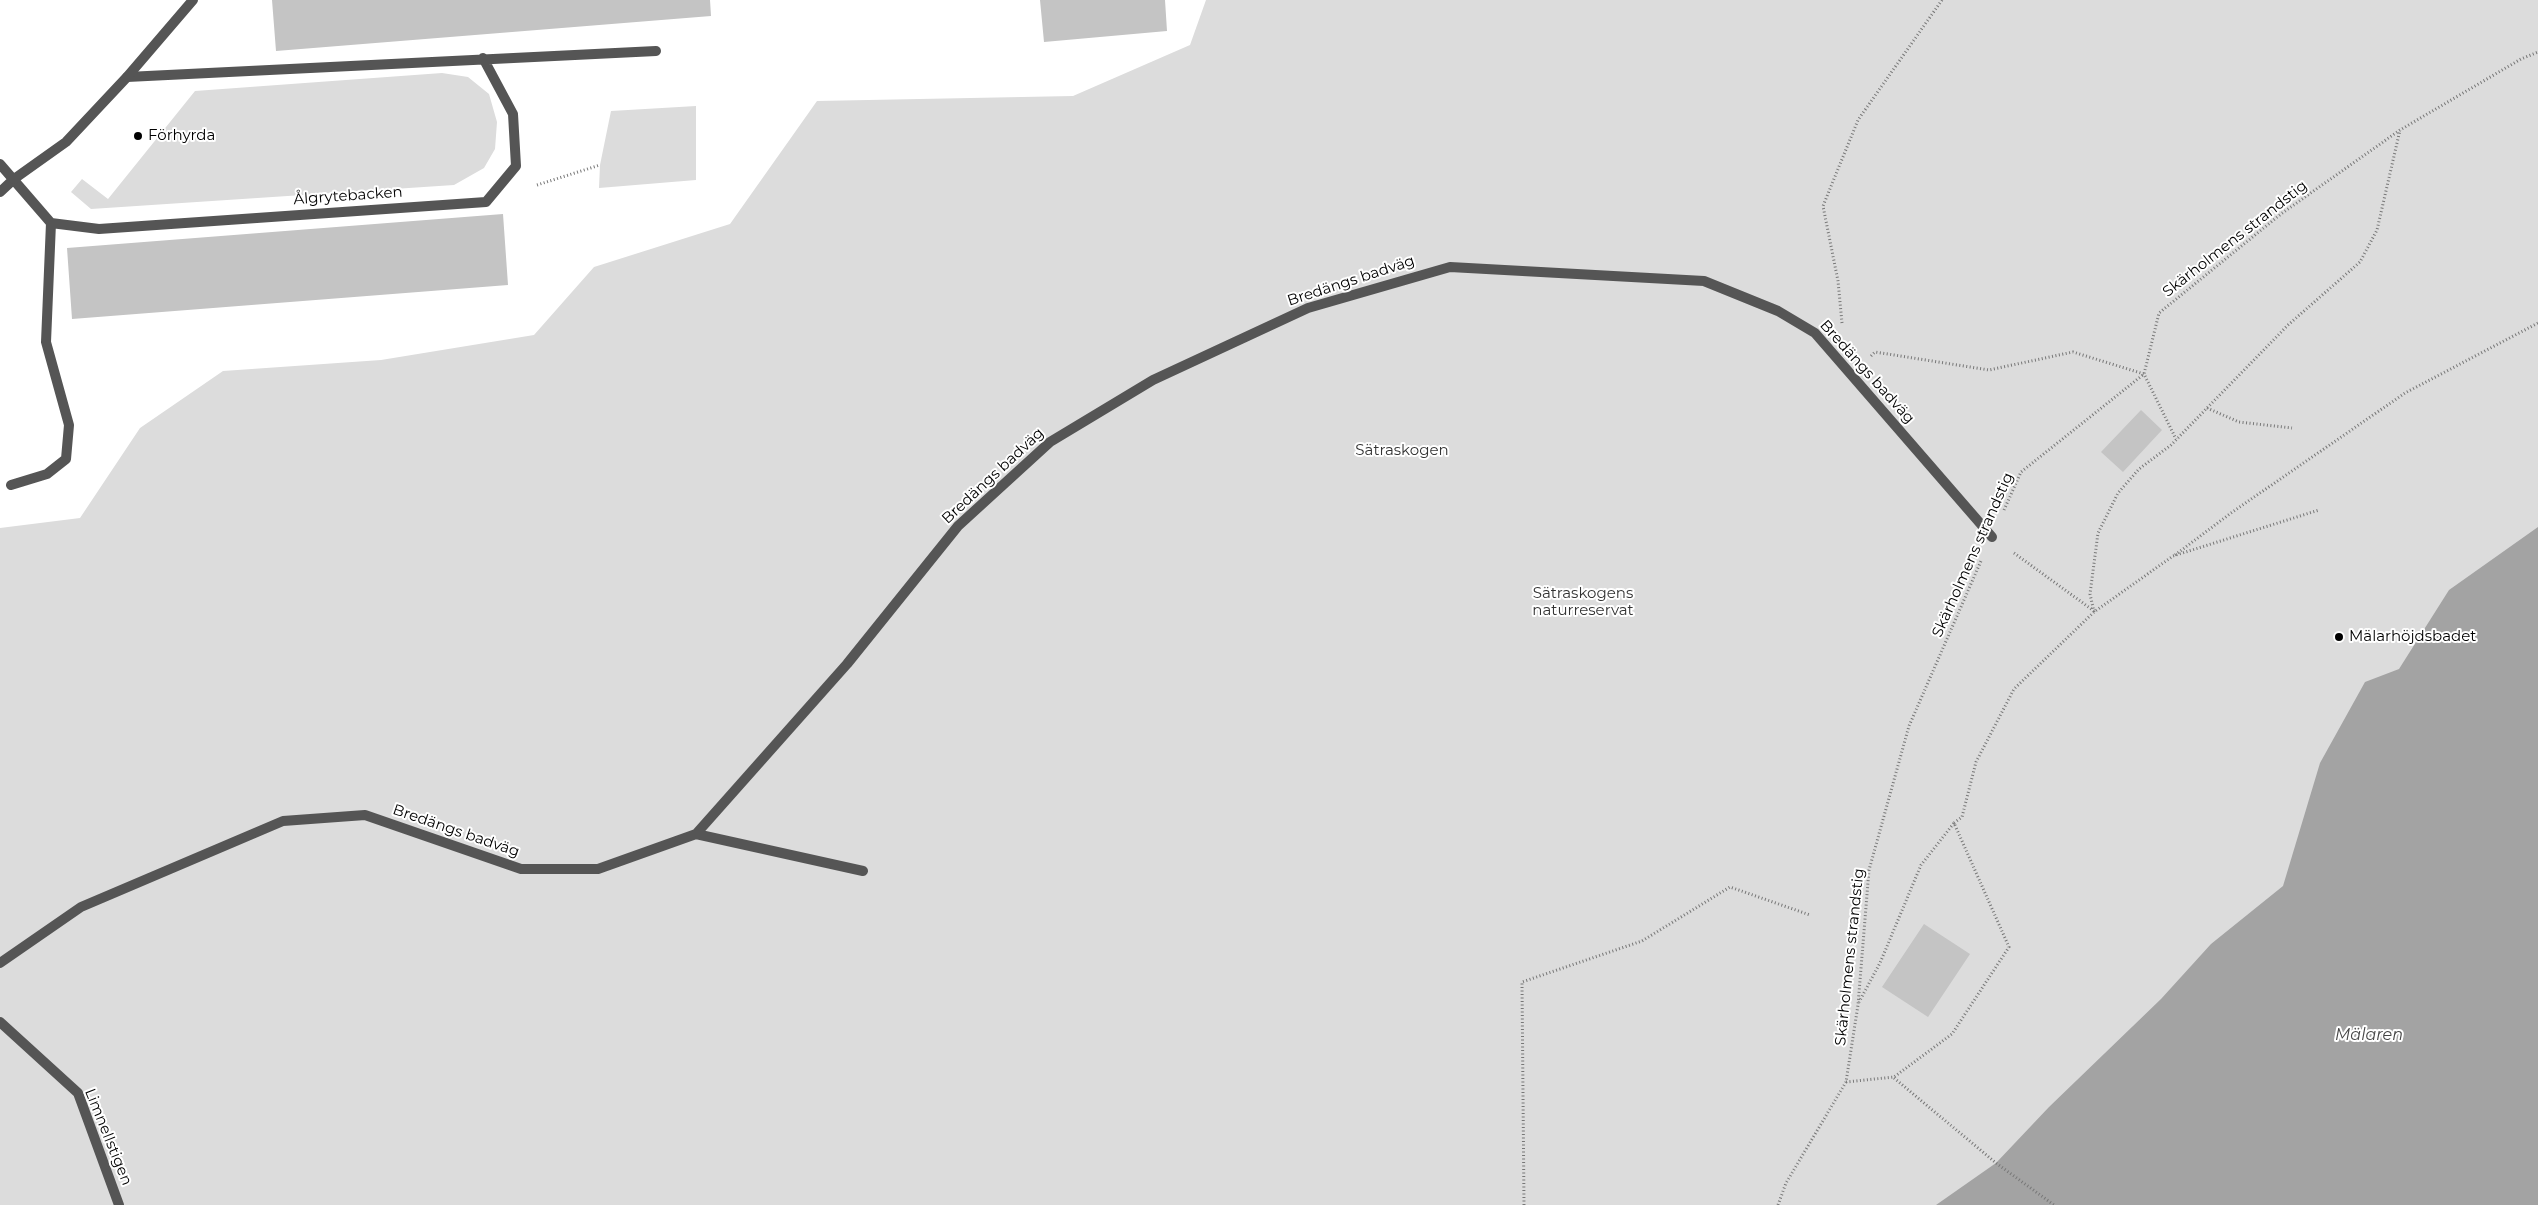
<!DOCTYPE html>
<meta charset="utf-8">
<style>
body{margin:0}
canvas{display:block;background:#fff}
</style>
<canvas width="2538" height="1205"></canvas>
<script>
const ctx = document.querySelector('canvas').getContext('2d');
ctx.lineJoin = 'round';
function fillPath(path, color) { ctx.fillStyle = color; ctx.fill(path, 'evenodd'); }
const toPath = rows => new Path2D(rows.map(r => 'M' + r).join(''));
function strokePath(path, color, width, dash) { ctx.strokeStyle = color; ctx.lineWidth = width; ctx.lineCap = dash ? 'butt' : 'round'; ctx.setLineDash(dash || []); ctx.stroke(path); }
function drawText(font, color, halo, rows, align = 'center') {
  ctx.font = font + ' Montserrat,sans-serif'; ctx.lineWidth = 4; ctx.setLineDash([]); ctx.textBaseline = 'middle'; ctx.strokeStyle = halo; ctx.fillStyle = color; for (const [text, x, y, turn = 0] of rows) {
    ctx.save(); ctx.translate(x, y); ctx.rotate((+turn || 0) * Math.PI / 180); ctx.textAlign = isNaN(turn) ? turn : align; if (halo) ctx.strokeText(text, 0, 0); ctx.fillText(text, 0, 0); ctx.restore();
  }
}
const green = toPath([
 [1206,0,2538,0,2538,1205,0,1205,0,528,80,518,140,428,223,371,381,360,534,335,594,267,730,224,817,101,1073,96,1190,45],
 [442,73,468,77,489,94,497,122,495,149,484,168,454,185,91,209,71,192,82,179,108,199,195,91],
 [696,106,696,180,599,188,600,165,611,111]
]);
const water = toPath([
 [2538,527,2538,1205,1936,1205,1996,1163,2049,1107,2161,999,2211,944,2283,886,2320,763,2365,682,2399,669,2449,590]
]);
const building = toPath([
 [272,0,710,0,711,16,276,51],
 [1040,0,1165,0,1167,31,1044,42],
 [503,214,508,285,72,319,67,248],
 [2141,410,2162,430,2123,472,2101,452],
 [1924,924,1970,954,1928,1017,1882,987]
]);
const path = toPath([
 [537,185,600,165],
 [1842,323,1838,281,1823,206,1858,120,1942,0],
 [1871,356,1875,352,1989,370,2073,352,2144,374,2176,439],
 [2207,408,2239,422,2292,428],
 [2004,510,2021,472,2144,374,2159,313,2281,214,2400,130,2521,59,2538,52],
 [2014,553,2094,611],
 [2175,555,2231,513,2405,393,2538,323],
 [2094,612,2090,594,2098,533,2118,493,2139,469,2171,445,2288,325,2360,262,2377,230,2400,130],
 [1954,823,1962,817,1976,762,2014,689,2094,612,2173,556,2319,510],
 [1894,1078,1996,1163,2054,1205],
 [1846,1082,1894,1077,1952,1034,2009,947,1954,823,1921,865,1880,963,1859,1002],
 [1524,1205,1522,982,1642,941,1730,887,1810,915],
 [1778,1205,1786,1183,1846,1082,1858,1005,1869,870,1909,726,1981,561]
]);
const service = toPath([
 [127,77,656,51],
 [0,164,51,223,46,342,69,425,66,459,47,474,11,485],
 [0,192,14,179],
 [51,223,99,229,486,202,516,166,513,114,483,58],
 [696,834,863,871],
 [0,963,81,907,283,821,365,815,521,869,598,869,696,834,847,664,958,526,1050,442,1153,380,1308,308,1450,267,1704,281,1778,311,1815,333,1992,537],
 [0,1022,78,1093,119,1205]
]);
const minor = toPath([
 [14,179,66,142,127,77,193,0]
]);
const markers = [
 [138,136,5,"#000"],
 [2339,637,5,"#000"]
];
const poiNames = [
 ["Förhyrda",148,136],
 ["Mälarhöjdsbadet",2349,637]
];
const streetNames = [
 ["Ålgrytebacken",348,196,-4],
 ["Skärholmens strandstig",2235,239,-38],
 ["Bredängs badväg",1351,281,-18],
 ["Bredängs badväg",1867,372,48],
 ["Bredängs badväg",993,476,-43],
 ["Skärholmens strandstig",1973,555,-66],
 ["Bredängs badväg",456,831,19],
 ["Skärholmens strandstig",1850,957,-84],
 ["Limnellstigen",108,1137,68]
];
const parkNames = [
 ["Sätraskogen",1402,451],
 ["Sätraskogens",1583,594],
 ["naturreservat",1583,611]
];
const waterNames = [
 ["Mälaren",2369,1035]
];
fillPath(green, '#dcdcdc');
fillPath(water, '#a3a3a3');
fillPath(building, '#c4c4c4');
strokePath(path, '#777', 3, [1, 2.5]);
strokePath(service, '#555', 10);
strokePath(minor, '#555', 10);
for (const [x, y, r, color] of markers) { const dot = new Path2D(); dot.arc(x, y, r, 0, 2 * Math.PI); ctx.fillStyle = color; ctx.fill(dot); strokePath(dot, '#fff', 2); }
drawText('15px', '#000', '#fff', poiNames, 'left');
drawText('15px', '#000', '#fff', streetNames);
drawText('15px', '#333', '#fff', parkNames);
drawText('italic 16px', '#444', '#fff', waterNames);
</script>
